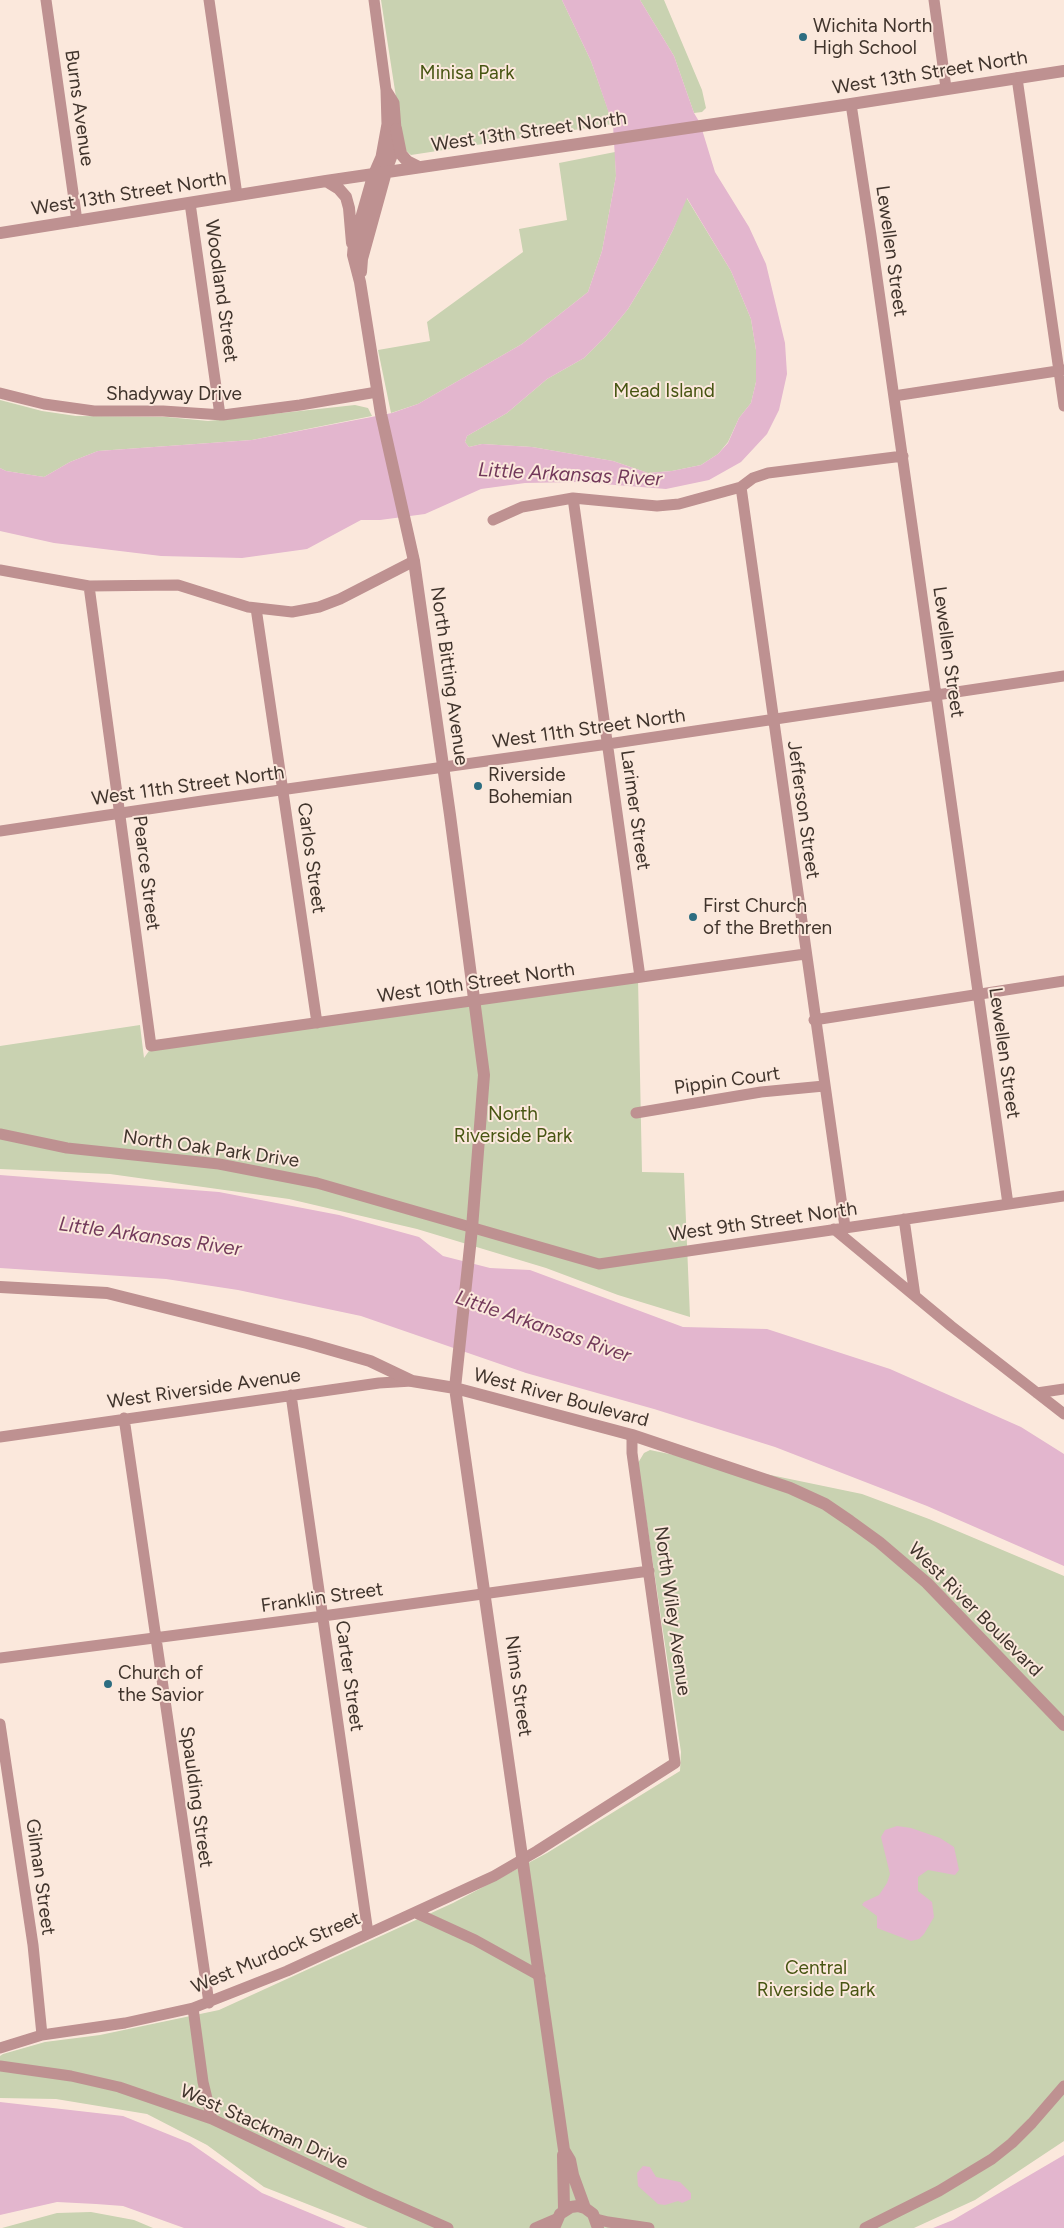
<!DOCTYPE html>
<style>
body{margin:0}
canvas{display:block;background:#fbe8dc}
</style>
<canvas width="1064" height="2228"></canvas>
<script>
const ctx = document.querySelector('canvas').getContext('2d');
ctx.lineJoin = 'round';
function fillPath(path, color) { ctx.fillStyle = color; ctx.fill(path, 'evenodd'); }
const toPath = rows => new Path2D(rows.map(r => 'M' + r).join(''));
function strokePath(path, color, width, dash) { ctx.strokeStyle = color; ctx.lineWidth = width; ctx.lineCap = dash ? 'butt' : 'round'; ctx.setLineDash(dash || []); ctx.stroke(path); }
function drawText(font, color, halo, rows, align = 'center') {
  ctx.font = font + ' Figtree,sans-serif'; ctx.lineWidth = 4; ctx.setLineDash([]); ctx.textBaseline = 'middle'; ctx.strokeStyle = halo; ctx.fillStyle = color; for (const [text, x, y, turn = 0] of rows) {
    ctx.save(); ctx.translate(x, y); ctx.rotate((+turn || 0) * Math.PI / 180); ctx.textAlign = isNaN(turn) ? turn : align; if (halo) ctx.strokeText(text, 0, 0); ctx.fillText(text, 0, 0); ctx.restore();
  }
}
const green = toPath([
 [381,0,562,0,591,61,613,124,411,155,404,149],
 [640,0,664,0,702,90,706,108,702,112,694,113,674,56],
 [615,152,616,176,602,251,588,292,522,344,418,404,391,413,378,350,430,341,427,322,523,252,519,229,567,220,559,163],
 [686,197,731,271,751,319,756,350,756,382,751,403,739,418,728,442,718,454,701,465,672,471,648,473,613,461,532,447,482,444,469,447,465,442,467,436,507,413,547,379,584,358,606,336,628,309,656,263,673,230],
 [0,400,42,411,76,416,167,417,208,421,355,405,368,408,372,416,252,440,98,451,70,462,44,477,6,471,0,468],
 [638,978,642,1172,684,1173,690,1317,618,1295,546,1268,417,1229,289,1199,110,1174,0,1169,0,1046,140,1025,144,1058,151,1048],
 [650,1450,862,1494,929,1519,1064,1576,1064,2141,975,2200,914,2228,368,2228,264,2187,207,2145,147,2114,56,2099,0,2098,0,2056,3,2054,45,2042,100,2035,219,2010,453,1903,547,1853,680,1771,681,1752,638,1463,644,1453],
 [91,2212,134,2220,153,2228,2,2228,57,2213]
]);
const water = toPath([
 [562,0,640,0,674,56,694,113,700,123,715,172,749,227,766,264,785,343,787,374,779,410,767,434,741,462,709,480,666,489,578,482,525,483,481,489,425,514,380,520,361,520,307,549,242,558,161,556,54,543,0,531,0,468,6,471,44,477,70,462,98,451,252,440,392,413,418,404,522,344,588,292,602,251,616,176,613,125,591,61],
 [687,198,731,271,751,319,756,350,756,382,751,403,739,418,728,443,718,454,701,465,672,471,648,473,613,461,532,447,482,444,469,447,465,442,467,436,507,413,547,379,584,358,606,336,628,309,656,263,673,230],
 [0,1175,219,1192,339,1215,419,1237,443,1256,490,1268,530,1270,683,1327,767,1329,890,1369,1021,1427,1064,1454,1064,1566,927,1506,775,1447,654,1409,526,1373,361,1316,238,1290,166,1279,0,1268],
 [897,1826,911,1828,940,1838,954,1847,959,1870,955,1875,928,1870,918,1877,918,1891,932,1902,934,1917,924,1934,919,1939,911,1941,877,1928,877,1916,862,1905,864,1902,879,1895,887,1883,890,1874,881,1837,885,1830],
 [0,2102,123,2116,190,2143,262,2193,346,2228,184,2228,123,2206,96,2204,57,2202,0,2215],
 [1064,2155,1064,2228,933,2228,953,2220],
 [643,2166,650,2167,656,2177,680,2182,691,2193,691,2199,682,2203,678,2201,665,2205,658,2204,638,2186,637,2173]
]);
const minor = toPath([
 [46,0,77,221],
 [209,0,237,195],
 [374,0,386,90,387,124,381,157,374,173],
 [934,0,946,88],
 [1017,78,1064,406],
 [851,104,871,235,1008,1204],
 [386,172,392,156,396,129,394,103,386,90],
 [190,203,220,415],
 [0,393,44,404,94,411,163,411,223,415,300,405,377,392],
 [894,396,1064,370],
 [741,487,845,1227],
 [573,498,640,977],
 [493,520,522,507,573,498,657,506,679,504,741,487,753,478,768,473,903,456],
 [0,570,89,586,178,585,248,607,292,612,319,607,340,599,414,561],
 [89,586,151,1046,805,954],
 [256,608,317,1023],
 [0,831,202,801,608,744,1064,676],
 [814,1020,1064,981],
 [636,1113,761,1092,824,1086],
 [0,1134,67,1148,219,1164,317,1183,599,1264,1064,1196],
 [904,1219,915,1296],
 [834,1229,951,1326,1064,1414],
 [1037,1393,1064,1389],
 [291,1395,368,1933],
 [124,1418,209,2003],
 [0,1437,379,1383,412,1381],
 [0,1658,323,1616,649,1571],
 [0,1724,33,1945,42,2035],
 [416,1913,475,1940,540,1976],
 [193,2008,203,2082,212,2119],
 [0,2048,42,2035,125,2023,193,2008,287,1971,494,1876,537,1851,675,1763,632,1453,632,1435],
 [0,2066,71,2076,119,2087,212,2119,371,2194,448,2228],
 [596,2219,608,2222,649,2228],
 [535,2228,556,2219],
 [865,2228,939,2191,992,2159,1012,2143,1032,2123,1064,2086]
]);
const tertiary = toPath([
 [396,129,401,154,407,161,419,167],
 [374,173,354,243,353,255,360,282,381,414,414,561,450,815,484,1075,472,1228,455,1388,564,2150,570,2160,573,2175,585,2208],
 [326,181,339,189,346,197,349,208,352,243],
 [0,233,326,181,851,104,1064,71],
 [361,272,362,259,386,172],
 [0,1287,107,1293,307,1343,370,1361,412,1381,455,1388,632,1435,790,1488,825,1504,850,1521,879,1542,927,1583,1064,1725],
 [563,2155,564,2210],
 [554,2228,560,2214,571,2207,578,2206,585,2208,593,2214,598,2228]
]);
const markers = [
 [803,37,5,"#2d6d81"],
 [478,786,5,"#2d6d81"],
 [693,917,5,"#2d6d81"],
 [108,1684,5,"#2d6d81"]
];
const poiNames = [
 ["Wichita North",813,26],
 ["High School",813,48],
 ["Riverside",488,775],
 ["Bohemian",488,797],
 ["First Church",703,906],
 ["of the Brethren",703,928],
 ["Church of",118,1673],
 ["the Savior",118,1695]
];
const parkNames = [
 ["Minisa Park",467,73],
 ["Mead Island",664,391],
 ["North",513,1114],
 ["Riverside Park",513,1136],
 ["Central",816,1968],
 ["Riverside Park",816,1990]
];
const streetNames = [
 ["West 13th Street North",930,73,-9],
 ["Burns Avenue",79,108,82],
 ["West 13th Street North",529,132,-8],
 ["West 13th Street North",129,194,-9],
 ["Lewellen Street",891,251,82],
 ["Woodland Street",221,291,82],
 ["Shadyway Drive",174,394],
 ["Lewellen Street",948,652,82],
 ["North Bitting Avenue",449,676,82],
 ["West 11th Street North",589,729,-8],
 ["West 11th Street North",188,786,-8],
 ["Larimer Street",635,810,82],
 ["Jefferson Street",803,810,82],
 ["Carlos Street",311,858,82],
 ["Pearce Street",146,873,83],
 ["West 10th Street North",476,983,-8],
 ["Lewellen Street",1004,1053,82],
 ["Pippin Court",727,1081,-8],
 ["North Oak Park Drive",211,1149,8],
 ["West 9th Street North",763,1222,-8],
 ["West Riverside Avenue",204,1389,-8],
 ["West River Boulevard",561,1398,15],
 ["Franklin Street",322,1598,-8],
 ["West River Boulevard",975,1610,45],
 ["North Wiley Avenue",672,1611,82],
 ["Carter Street",349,1676,82],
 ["Nims Street",518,1686,82],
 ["Spaulding Street",196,1797,82],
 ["Gilman Street",40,1877,82],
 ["West Murdock Street",276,1953,-23],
 ["West Stackman Drive",264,2127,24]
];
const waterNames = [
 ["Little Arkansas River",570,475,3],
 ["Little Arkansas River",150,1237,8],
 ["Little Arkansas River",543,1327,19]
];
fillPath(green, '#c9d2b1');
fillPath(water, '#e3b6ce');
strokePath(minor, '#be9191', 11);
strokePath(tertiary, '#be9191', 12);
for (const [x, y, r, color] of markers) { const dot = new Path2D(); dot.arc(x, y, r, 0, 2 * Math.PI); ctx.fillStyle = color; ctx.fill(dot); strokePath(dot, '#fbe8dc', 2); }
drawText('19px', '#40342c', '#fbe8dc', poiNames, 'left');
drawText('19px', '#475512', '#fbe8dc', parkNames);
drawText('19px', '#40342c', '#fbe8dc', streetNames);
drawText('italic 20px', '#72395a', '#fbe8dc', waterNames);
</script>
